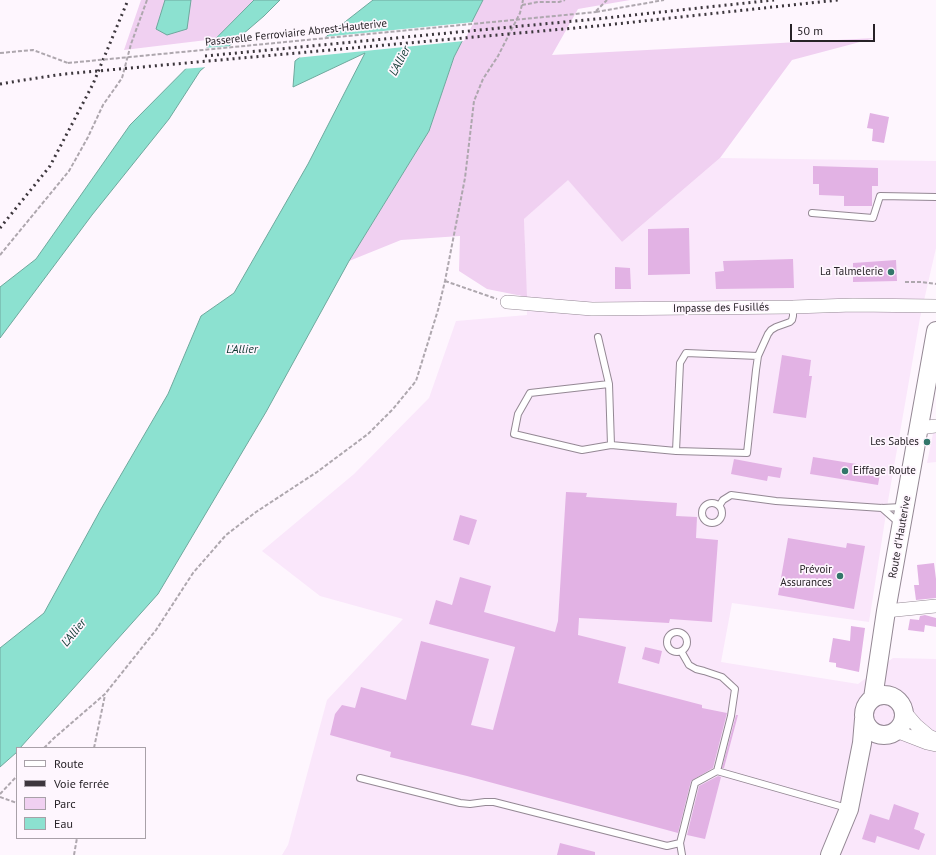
<!DOCTYPE html>
<meta charset="utf-8">
<style>
body{margin:0}
#map{position:relative;width:936px;height:855px;overflow:hidden;background:#fef6fe;font-family:"PT Sans",sans-serif}
canvas{display:block}
.legend{position:absolute;left:16px;top:747px;width:130px;height:92px;box-sizing:border-box;background:#fef6fe;border:1px solid #a8a1a8;margin:0;padding:5px 7px;list-style:none;font-size:12px;color:#272227}
.legend li{display:flex;align-items:center;gap:8px;height:20px}
.legend b{width:20px;border:1px solid #a8a1a8}
.scale{position:absolute;left:790px;top:24px;width:85px;height:18px;box-sizing:border-box;border:2px solid #272227;border-top:0;padding-left:5px;font-size:12px;line-height:14px;white-space:nowrap;color:#272227;-webkit-text-stroke:3px #fef6fe;paint-order:stroke}
</style>
<div id="map">
<canvas width="936" height="855"></canvas>
<ul class="legend">
<li><b style="height:5px;background:#fff"></b>Route</li>
<li><b style="height:5px;background:#3d373d"></b>Voie ferrée</li>
<li><b style="height:11px;background:#f0d0f1"></b>Parc</li>
<li><b style="height:11px;background:#8ce1d0"></b>Eau</li>
</ul>
<div class="scale">50 m</div>
</div>
<script>
const ctx = document.querySelector('canvas').getContext('2d');
ctx.lineJoin = 'round';
function fillPath(path, color) { ctx.fillStyle = color; ctx.fill(path, 'evenodd'); }
const toPath = rows => new Path2D(rows.map(r => 'M' + r).join(''));
function strokePath(path, color, width, dash) { ctx.strokeStyle = color; ctx.lineWidth = width; ctx.lineCap = dash ? 'butt' : 'round'; ctx.setLineDash(dash || []); ctx.stroke(path); }
function drawText(font, color, halo, rows, align = 'center') {
  ctx.font = font + ' "PT Sans",sans-serif'; ctx.lineWidth = 3.5; ctx.setLineDash([]); ctx.textBaseline = 'middle'; ctx.strokeStyle = halo; ctx.fillStyle = color; for (const [text, x, y, turn = 0] of rows) {
    ctx.save(); ctx.translate(x, y); ctx.rotate((+turn || 0) * Math.PI / 180); ctx.textAlign = isNaN(turn) ? turn : align; if (halo) ctx.strokeText(text, 0, 0); ctx.fillText(text, 0, 0); ctx.restore();
  }
}
const built = toPath([
 [720,158,936,161,936,248,920,318,888,501,869,622,732,603,721,662,858,684,893,658,936,659,936,855,282,855,288,845,327,700,403,619,320,596,262,551,354,474,429,398,456,321,527,315,524,219,568,179,622,242],
 [936,419,936,462,927,463]
]);
const green = toPath([
 [141,0,254,0,215,39,124,50],
 [483,0,630,0,578,9,552,55,875,38,792,60,720,158,622,242,568,180,524,219,527,297,487,289,459,271,460,236,401,240,349,261,429,131,454,57]
]);
const water = toPath([
 [165,0,191,0,187,29,167,35,156,29,165,0],
 [254,0,280,0,264,16,200,71,169,119,92,215,0,338,0,287,36,259,130,125,254,0],
 [373,0,483,0,454,57,429,131,349,261,266,412,158,594,20,748,17,748,17,752,0,767,0,648,44,613,101,509,168,394,201,316,234,293,308,164,365,53,293,87,295,61,373,0]
]);
const pier = toPath([
 [474,22,464,41,295,58,323,37],
 [233,46,208,67,182,69,203,48]
]);
const building = toPath([
 [870,113,889,117,884,143,872,141,873,129,867,128],
 [813,166,878,168,878,186,872,186,872,206,844,206,844,196,819,195,819,184,813,184],
 [689,228,690,274,648,275,648,229],
 [793,259,794,288,716,289,715,272,724,271,723,261],
 [896,260,897,281,853,282,853,263],
 [615,267,630,268,631,289,615,289],
 [782,355,811,360,809,376,812,376,806,418,773,413],
 [813,457,881,468,878,485,810,474],
 [734,459,782,468,780,478,768,476,767,481,731,474],
 [566,492,587,493,586,497,677,503,676,516,697,517,696,538,718,540,712,622,670,619,669,623,579,618,578,635,626,647,618,683,702,705,702,708,727,713,713,768,691,781,678,833,467,776,390,757,391,752,330,735,335,714,342,705,355,708,361,687,406,700,421,641,489,659,471,725,493,730,515,647,429,624,436,600,452,605,460,577,491,586,484,612,555,632,558,621],
 [460,515,477,520,469,545,453,540],
 [788,538,846,548,847,543,865,546,854,609,778,595],
 [934,563,936,579,936,598,916,600,914,585,919,585,917,565],
 [925,615,936,618,936,627,925,625,924,632,908,630,910,619,919,620,920,616],
 [851,626,865,628,859,672,836,667,836,663,829,662,833,638,850,641],
 [645,647,662,651,659,664,642,659],
 [736,715,738,715,724,768,722,768],
 [718,776,721,777,705,839,687,835,699,786],
 [894,804,919,813,914,829,920,831,920,832,925,834,919,850,877,836,875,843,862,839,870,814,889,820],
 [560,843,595,852,595,855,557,855]
]);
const path = toPath([
 [522,5,538,2,559,2,565,0],
 [596,11,607,0],
 [596,12,664,0],
 [0,53,33,50,68,63],
 [0,255,69,171,88,137,103,105,122,78,131,44,147,0],
 [445,281,497,299],
 [905,282,922,282,936,284],
 [44,748,53,739,105,694,156,630,193,573,226,535,256,512,317,472,368,434,393,409,416,381,438,310,445,281,465,178,474,101,483,79,498,56,520,13,523,0],
 [94,748,105,695],
 [0,794,17,776],
 [0,797,17,803],
 [74,855,77,838]
]);
const lane = toPath([
 [812,213,873,218,880,196,936,197],
 [598,337,609,384,611,445,676,451,747,453,756,370,758,356,686,353,680,363,676,451],
 [758,356,768,334,771,330,776,327,790,322,792,320,793,316,793,307],
 [609,384,530,393,518,414,514,434,582,450,611,445],
 '702 513a10 10 0 1 1 20 0a10 10 0 1 1-20 0Z',
 [719,506,723,500,731,495,776,501,882,508,902,507],
 [882,508,899,523],
 '667 642a10 10 0 1 1 20 0a10 10 0 1 1-20 0Z',
 [681,651,689,665,696,669,704,671,722,677,735,689,731,716,717,771],
 [360,778,460,803,470,804,485,802,494,802,667,846,680,843,682,855],
 [680,843,695,783,717,771,847,808]
]);
const street = toPath([
 [507,302,592,309,793,307,853,305,936,306],
 [919,428,936,426],
 [886,611,936,606],
 [904,711,916,725,929,736,936,739],
 [896,731,927,743,936,745]
]);
const secondary = toPath([
 '864 715a20 20 0 1 1 40 0a20 20 0 1 1-40 0Z',
 [873,698,886,611,936,331],
 [830,855,849,809,862,743,864,719]
]);
const rail = toPath([
 [205,56,596,19,774,0],
 [0,84,24,80,64,74,597,26,838,0],
 [0,228,50,166,93,84,128,0]
]);
const pathBridge = toPath([
 [68,63,596,12]
]);
const markers = [
 [891,272,4,"#32766a"],
 [927,442,4,"#32766a"],
 [845,471,4,"#32766a"],
 [840,576,4,"#32766a"]
];
const streetNames = [
 ["Passerelle Ferroviaire Abrest-Hauterive",296,33,-6],
 ["Impasse des Fusillés",721,308,-1],
 ["Route d'Hauterive",900,537,-80]
];
const poiNames = [
 ["La Talmelerie",883,272],
 ["Les Sables",919,442],
 ["Eiffage Route",853,471,"left"],
 ["Prévoir",832,570],
 ["Assurances",832,583]
];
const waterNames = [
 ["L'Allier",400,61,-62],
 ["L'Allier",242,350],
 ["L'Allier",74,633,-51]
];
fillPath(built, '#fae7fb');
fillPath(green, '#f0d0f1');
fillPath(water, '#8ce1d0');
strokePath(water, '#6ea89d', 1);
fillPath(pier, '#fef6fe');
fillPath(building, '#e2b2e4');
strokePath(lane, '#948894', 8);
strokePath(street, '#948894', 14);
strokePath(secondary, '#948894', 20);
strokePath(path, '#aea7ae', 2, [4, 2]);
strokePath(lane, '#fff', 6);
strokePath(street, '#fff', 13);
strokePath(secondary, '#fff', 18);
strokePath(rail, '#3d373d', 3, [2, 4]);
strokePath(pathBridge, '#aea7ae', 2, [4, 2]);
for (const [x, y, r, color] of markers) { const dot = new Path2D(); dot.arc(x, y, r, 0, 2 * Math.PI); ctx.fillStyle = color; ctx.fill(dot); strokePath(dot, '#fef6fe', 1.5); }
drawText('11px', '#272227', '#fef6fe', streetNames);
drawText('11px', '#272227', '#fef6fe', poiNames, 'right');
drawText('italic 12px', '#0e3730', '#fef6fe', waterNames);
</script>
